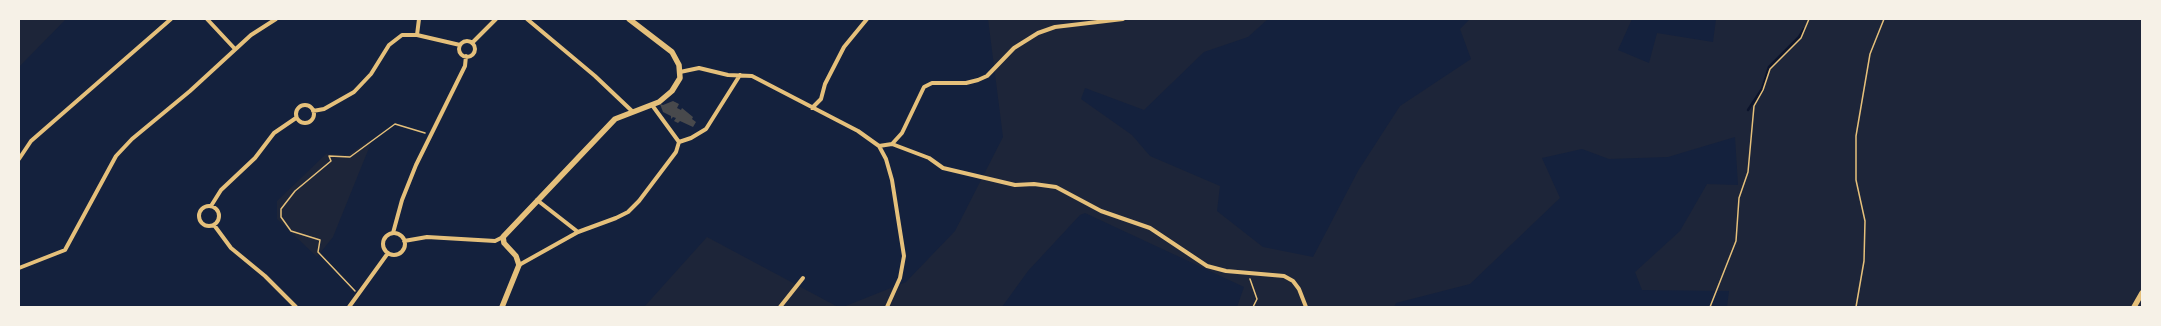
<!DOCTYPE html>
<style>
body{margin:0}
#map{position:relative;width:2161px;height:326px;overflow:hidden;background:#14213d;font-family:Karla,sans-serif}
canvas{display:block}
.frame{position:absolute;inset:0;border:20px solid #f6f1e7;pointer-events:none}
</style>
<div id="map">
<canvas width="2161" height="326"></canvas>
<div class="frame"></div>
</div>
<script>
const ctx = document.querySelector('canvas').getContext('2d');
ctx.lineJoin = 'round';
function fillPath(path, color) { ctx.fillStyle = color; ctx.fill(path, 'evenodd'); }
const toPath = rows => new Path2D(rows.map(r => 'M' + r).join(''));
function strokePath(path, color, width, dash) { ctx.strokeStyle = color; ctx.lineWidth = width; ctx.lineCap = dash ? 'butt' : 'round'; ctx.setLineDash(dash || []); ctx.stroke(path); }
const green = toPath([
 [19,19,66,19,19,67],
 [988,19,1268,19,1248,37,1204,52,1144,110,1085,88,1081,99,1132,135,1150,156,1220,186,1217,211,1263,247,1313,257,1358,171,1400,106,1471,59,1460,29,1470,19,1632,19,1618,50,1649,63,1657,33,1713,42,1716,19,2142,19,2142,307,1727,307,1729,291,1642,290,1635,272,1680,231,1707,184,1738,185,1735,137,1668,157,1609,159,1582,149,1542,158,1560,198,1470,284,1396,303,1394,307,1237,307,1244,287,1085,213,1080,215,1028,271,1002,307,843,307,906,282,955,231,1003,137],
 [370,140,371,143,333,237,317,257,277,219,277,201,326,154,348,155],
 [707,237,838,307,644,307]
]);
const stream = toPath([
 [1748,110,1762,89,1769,67,1799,37,1804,29]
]);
const building = toPath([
 [673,101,679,104,677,108,681,110,682,108,693,117,692,119,696,122,693,127,680,121,678,123,674,121,676,118,673,117,671,119,671,116,663,112,660,104,663,105]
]);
const path = toPath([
 [1250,279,1257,299,1253,307],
 [355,291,318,252,320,240,291,231,281,217,281,209,295,191,331,161,329,156,350,157,395,124,425,133],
 [1710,307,1736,241,1739,198,1748,172,1754,106,1763,90,1770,69,1801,38,1809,19],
 [1856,307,1864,261,1865,221,1856,180,1856,136,1870,54,1884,19]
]);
const minor = toPath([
 [207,19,235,49],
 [527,19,595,76,633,112],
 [417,35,419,19],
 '459 49a8 8 0 1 1 16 0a8 8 0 1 1-16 0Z',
 [472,43,496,19],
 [680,72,699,68,728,75,752,76,858,131,879,146,886,159,892,180,904,256,900,278,887,307],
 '296 114a9 9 0 1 1 18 0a9 9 0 1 1-18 0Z',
 [652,105,679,142],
 [812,108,821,99,825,84,844,47,867,19],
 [313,111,324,109,354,92,371,74,389,45,402,35,417,35,460,45],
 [679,142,691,138,706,129,740,75],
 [892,144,929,158,943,168,1015,185,1034,184,1056,187,1101,211,1150,228,1207,266,1226,271,1284,276,1293,281,1299,289,1306,307],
 [879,146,892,144,902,133,924,87,932,83,966,83,978,80,987,76,1014,48,1038,33,1055,27,1123,19],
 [19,159,31,141,171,19],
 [537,200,578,232],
 '199 216a10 10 0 1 1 20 0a10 10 0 1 1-20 0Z',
 [211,206,221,190,255,158,274,133,296,118],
 [214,225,231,248,265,276,296,307],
 [393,233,402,200,416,165,465,66,466,56],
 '383 244a11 11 0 1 1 22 0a11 11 0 1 1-22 0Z',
 [404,241,427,237,495,241,503,237],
 [519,265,578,232,616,218,628,212,639,201,676,152,679,142],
 [19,268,65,250,116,156,132,139,190,91,251,35,276,19],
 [349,307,388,253],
 [780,307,803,278]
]);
const tertiary = toPath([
 [502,307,519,265,516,256,504,243,503,237,615,119,659,102,672,91,680,78,679,65,672,52,629,19],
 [2134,307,2142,293]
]);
fillPath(green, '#1d2539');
strokePath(stream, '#0b132b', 2.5);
fillPath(building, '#48494c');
strokePath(path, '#e5c07b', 1.5);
strokePath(minor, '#e5c07b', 4);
strokePath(tertiary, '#e5c07b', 5.5);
</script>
